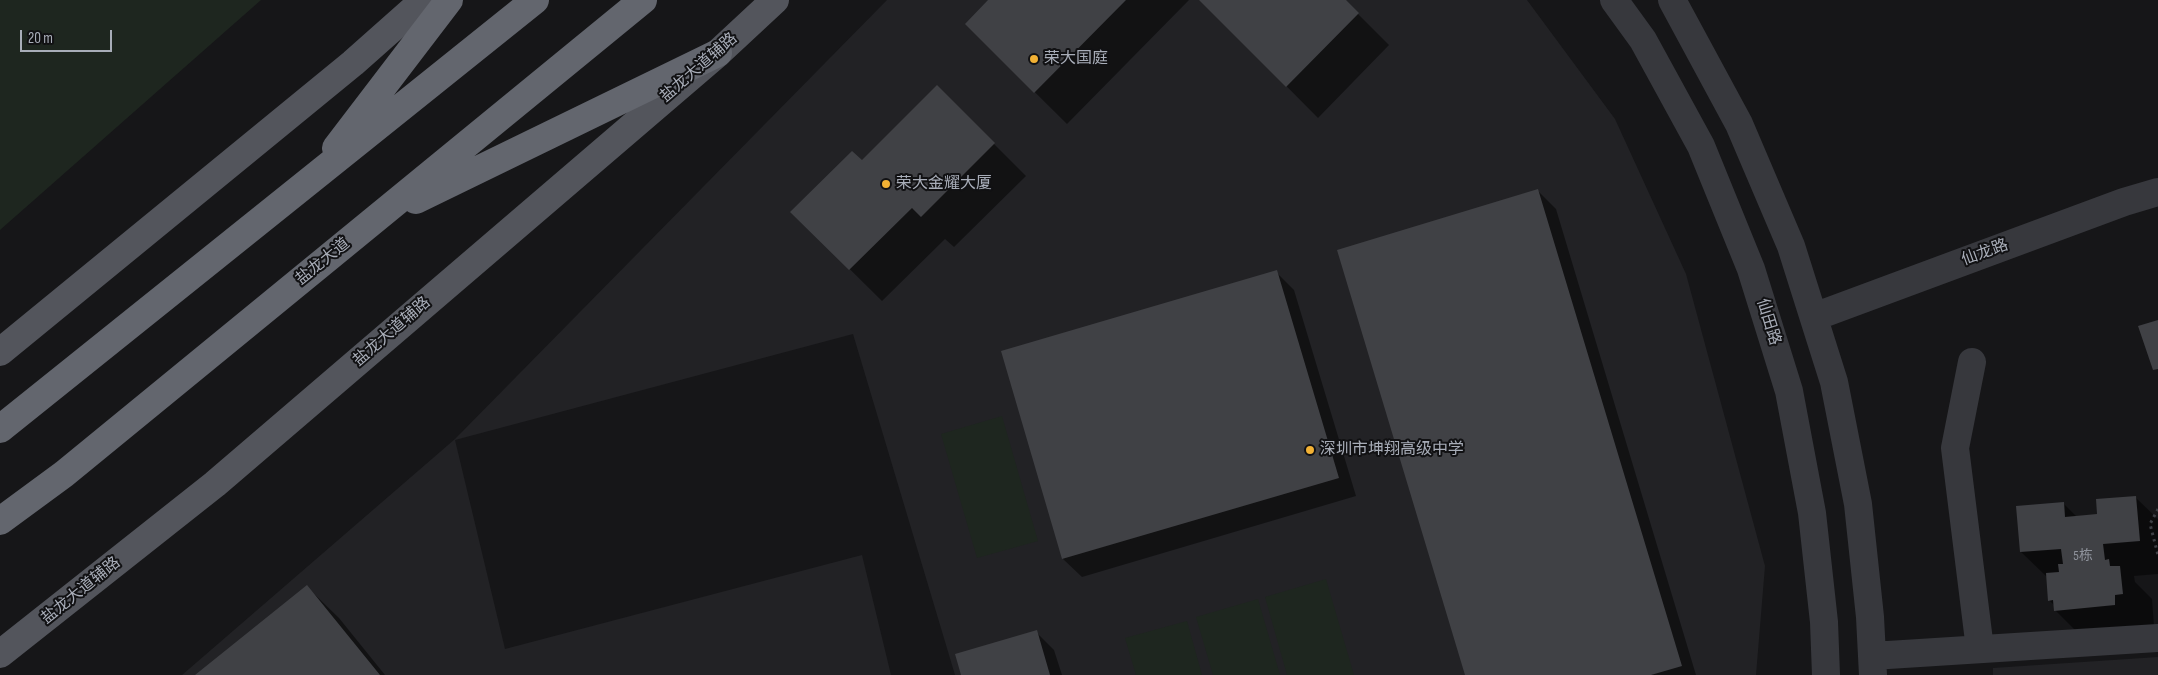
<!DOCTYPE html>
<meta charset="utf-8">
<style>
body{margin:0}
#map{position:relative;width:2158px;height:675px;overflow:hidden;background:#161618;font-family:"Sofia Sans Condensed",sans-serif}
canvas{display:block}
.scale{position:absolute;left:20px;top:30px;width:92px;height:22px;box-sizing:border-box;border:2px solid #a8adb8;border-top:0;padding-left:6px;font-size:15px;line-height:18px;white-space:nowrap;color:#a8adb8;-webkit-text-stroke:4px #111113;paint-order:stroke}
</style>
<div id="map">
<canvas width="2158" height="675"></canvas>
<div class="scale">20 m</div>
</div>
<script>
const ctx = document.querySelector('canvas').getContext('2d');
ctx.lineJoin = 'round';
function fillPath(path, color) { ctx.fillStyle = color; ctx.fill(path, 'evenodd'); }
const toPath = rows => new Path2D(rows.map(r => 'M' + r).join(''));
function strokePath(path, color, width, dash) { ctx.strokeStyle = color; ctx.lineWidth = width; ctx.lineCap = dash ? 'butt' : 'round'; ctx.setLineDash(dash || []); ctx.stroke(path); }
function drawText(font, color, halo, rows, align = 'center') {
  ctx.font = font + ' "Sofia Sans Condensed","Noto Sans SC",sans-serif'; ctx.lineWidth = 4; ctx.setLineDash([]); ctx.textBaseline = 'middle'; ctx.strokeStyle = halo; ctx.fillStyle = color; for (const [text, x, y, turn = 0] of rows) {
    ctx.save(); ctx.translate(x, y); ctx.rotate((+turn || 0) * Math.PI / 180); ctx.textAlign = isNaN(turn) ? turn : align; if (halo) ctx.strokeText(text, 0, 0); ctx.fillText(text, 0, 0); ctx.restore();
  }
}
const built = toPath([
 [887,0,1527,0,1615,119,1686,274,1765,566,1756,675,955,675,853,334,455,440,505,649,862,555,891,675,182,675,455,439],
 [2158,657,2158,675,1993,675,1993,668]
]);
const green = toPath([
 [0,0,261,0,0,230],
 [1002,416,1038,541,977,558,941,434],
 [1326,579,1354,675,1287,675,1265,597],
 [1258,599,1280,675,1213,675,1196,617],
 [1187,621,1202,675,1136,675,1125,638]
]);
const shadow = toPath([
 [990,0,1189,0,1067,124,966,24],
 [1201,0,1344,0,1389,45,1318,118],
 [937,87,1026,176,954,247,945,239,882,301,792,212,862,162],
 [1538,191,1556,209,1696,675,1466,675],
 [1276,272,1294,290,1356,496,1082,577,1063,559,1002,352],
 [2135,497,2158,519,2158,574,2134,576,2135,582,2152,599,2154,626,2087,642,2055,610,2055,606,2049,600,2048,578,2021,552,2063,503,2077,517,2099,515],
 [307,587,339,618,385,675,197,675],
 [1036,632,1054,650,1062,675,963,675]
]);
const building = toPath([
 [988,0,1126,0,1034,93,965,24],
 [1199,0,1346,0,1359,13,1286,87],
 [937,85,995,143,921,217,912,208,849,270,790,212,852,151,862,160],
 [1538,189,1682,666,1651,675,1465,675,1337,250],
 [1277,270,1339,478,1062,559,1001,351],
 [2158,320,2158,369,2153,370,2138,326],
 [2136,496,2140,541,2103,544,2105,560,2109,559,2110,566,2120,566,2123,594,2115,595,2115,605,2054,611,2053,600,2048,601,2046,573,2059,572,2058,564,2063,564,2061,549,2020,552,2016,506,2064,502,2065,517,2097,514,2096,499],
 [307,585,380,675,195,675],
 [1037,630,1050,675,961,675,955,654]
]);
const path = toPath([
 [2158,509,2150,524,2158,555]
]);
const minor = toPath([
 [1614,0,1643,40,1701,146,1751,269,1789,391,1812,513,1824,622,1826,675],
 [1672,0,1739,124,1791,246,1834,382,1858,504,1870,617,1873,675],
 [1814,317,2124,202,2158,192],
 [1972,362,1955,448,1980,649],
 [1872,656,2158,638]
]);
const major = toPath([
 [0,352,353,63,424,0],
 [0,654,215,484,718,53,775,0]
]);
const highway = toPath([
 [336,148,449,0],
 [416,200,718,53],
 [0,429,535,0],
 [0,521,64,474,643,0]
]);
const markers = [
 [1034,59,5,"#f2b134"],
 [886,184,5,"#f2b134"],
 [1310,450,5,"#f2b134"]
];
const numberNames = [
 ["5栋",2083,556]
];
const poiNames = [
 ["荣大国庭",1044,59],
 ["荣大金耀大厦",896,184],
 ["深圳市坤翔高级中学",1320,450]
];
const streetNames = [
 ["盐龙大道辅路",699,68,-41],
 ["仙龙路",1985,253,-20],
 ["盐龙大道",323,262,-39],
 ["仙田路",1768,322,73],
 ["盐龙大道辅路",392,332,-41],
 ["盐龙大道辅路",81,591,-39]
];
fillPath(built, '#222225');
fillPath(green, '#1e261f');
fillPath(shadow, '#0007');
fillPath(building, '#404145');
strokePath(path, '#3d3f44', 3, [2.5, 4]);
strokePath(minor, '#37383d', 28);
strokePath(major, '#53555c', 28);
strokePath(highway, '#63666e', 28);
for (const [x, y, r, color] of markers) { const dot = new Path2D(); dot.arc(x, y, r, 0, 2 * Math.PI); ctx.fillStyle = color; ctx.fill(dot); strokePath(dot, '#111113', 2); }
drawText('14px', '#8e929b', null, numberNames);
drawText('16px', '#a8adb8', '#111113', poiNames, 'left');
drawText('16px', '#a8adb8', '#111113', streetNames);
</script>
